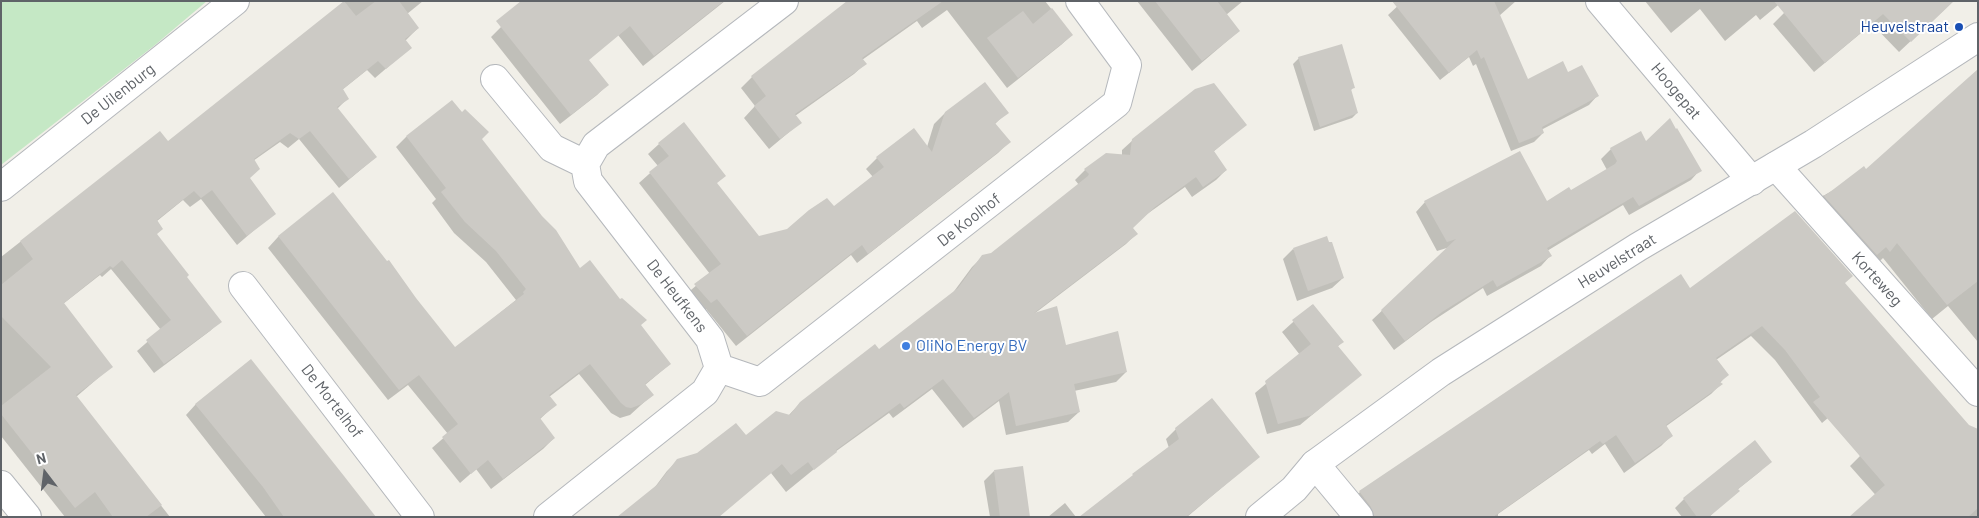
<!DOCTYPE html>
<style>
body{margin:0}
#map{position:relative;width:1979px;height:518px;overflow:hidden;background:#f1efe8;font-family:Barlow,sans-serif}
canvas{display:block}
.frame{position:absolute;inset:0;border:2px solid #5f6368;pointer-events:none}
.north{position:absolute;left:20px;top:448px;width:50px;height:50px;-webkit-text-stroke:4px #fff;paint-order:stroke;rotate:345deg;font-size:14px;font-weight:700;line-height:20px;text-align:center;color:#5f6368}
.north::after{content:'';display:block;margin:auto;width:18px;height:22px;background:#5f6368;clip-path:polygon(50% 0,100% 100%,50% 72%,0 100%)}
</style>
<div id="map">
<canvas width="1979" height="518"></canvas>
<div class="frame"></div>
<div class="north">N</div>
</div>
<script>
const ctx = document.querySelector('canvas').getContext('2d');
ctx.lineJoin = 'round';
function fillPath(path, color) { ctx.fillStyle = color; ctx.fill(path, 'evenodd'); }
const toPath = rows => new Path2D(rows.map(r => 'M' + r).join(''));
function strokePath(path, color, width, dash) { ctx.strokeStyle = color; ctx.lineWidth = width; ctx.lineCap = dash ? 'butt' : 'round'; ctx.setLineDash(dash || []); ctx.stroke(path); }
function drawText(font, color, halo, rows, align = 'center') {
  ctx.font = font + ' Barlow,sans-serif'; ctx.lineWidth = 4; ctx.setLineDash([]); ctx.textBaseline = 'middle'; ctx.strokeStyle = halo; ctx.fillStyle = color; for (const [text, x, y, turn = 0] of rows) {
    ctx.save(); ctx.translate(x, y); ctx.rotate((+turn || 0) * Math.PI / 180); ctx.textAlign = isNaN(turn) ? turn : align; if (halo) ctx.strokeText(text, 0, 0); ctx.fillText(text, 0, 0); ctx.restore();
  }
}
const green = toPath([
 [1,1,207,1,155,45,1,165]
]);
const shadow = toPath([
 [346,1,423,1,407,14,418,28,405,41,410,48,375,78,367,70,342,90,347,99,337,109,376,157,339,188,299,139,288,148,280,142,253,161,249,179,274,213,237,245,201,199,190,207,183,200,157,221,156,235,185,277,220,321,210,331,154,373,137,351,161,330,111,269,102,277,100,275,63,304,111,367,76,397,170,517,65,517,1,436,1,257,160,132,168,143],
 [620,1,725,1,643,66,618,35,588,60,607,85,597,95,560,124,491,37,501,27],
 [849,1,1045,1,1072,35,1061,45,1007,88,947,10,922,28,917,21,862,60,865,64,854,74,795,116,800,123,769,149,744,118,755,106,741,88,752,77],
 [1137,1,1243,1,1226,15,1239,31,1192,71],
 [1399,1,1516,1,1499,16,1528,81,1568,74,1597,96,1589,105,1541,130,1543,133,1534,142,1511,151,1476,64,1473,66,1469,57,1440,80,1388,15,1401,3],
 [1645,1,1783,1,1760,20,1756,15,1725,41,1700,9,1671,33],
 [1945,9,1899,52,1872,24,1814,72,1773,24,1784,13],
 [1299,58,1354,87,1350,91,1357,113,1352,118,1314,131,1293,64],
 [1978,73,1978,342,1948,306,1932,319,1883,258,1875,266,1809,211,1823,196,1866,171],
 [452,101,580,270,640,325,670,364,645,385,652,395,630,415,620,418,611,413,579,374,549,397,555,405,539,420,554,438,543,449,491,489,476,469,460,483,432,448,448,434,408,385,388,400,268,248,278,237,333,194,455,349,516,300,486,262,454,233,432,203,436,199,396,147,406,137],
 [1007,112,995,124,1009,142,998,153,857,263,851,255,736,346,706,309,699,313,685,295,710,274,639,183,658,166,648,154,659,144,716,184,758,238,787,230,834,208,873,177,866,169,877,158,914,129,927,147,934,124,945,113],
 [1245,125,1213,152,1226,170,1216,180,1192,197,1185,187,1143,217,1131,228,1136,234,1126,244,1034,314,1065,346,1126,372,1116,382,1074,391,1079,412,1068,422,1006,435,999,401,963,428,932,389,893,418,889,413,835,452,786,492,771,473,652,491,667,471,678,460,746,437,788,416,801,402,879,351,952,294,972,267,982,257,992,254,1079,185,1075,180,1085,170,1122,155,1122,150,1133,140],
 [1645,143,1700,170,1691,180,1629,215,1623,205,1547,251,1550,256,1541,266,1487,296,1483,288,1431,322,1394,350,1372,320,1450,247,1437,251,1416,212,1425,202,1546,203,1570,192,1607,170,1601,159,1611,149],
 [1293,249,1343,278,1332,288,1297,301,1283,259],
 [1843,284,1968,426,1978,430,1978,517,1895,517,1850,466,1860,456,1841,407,1822,423,1775,360,1751,336,1716,360,1727,375,1720,383,1721,384,1711,394,1665,427,1671,436,1661,446,1624,473,1605,444,1592,454,1589,450,1498,514,1498,517,1359,517,1349,502,1360,492,1689,289],
 [1312,305,1342,342,1337,347,1360,375,1300,425,1267,434,1255,393,1300,355,1282,332],
 [196,404,374,517,266,517,186,415],
 [1176,429,1258,457,1187,517,1082,517,1169,448,1166,439],
 [1762,470,1737,490,1709,517,1682,517,1675,508,1684,499],
 [994,471,1029,517,990,517,984,481],
 [1065,503,1076,517,1048,517]
]);
const building = toPath([
 [344,1,356,16,376,1,399,1,419,28,405,39,412,48,386,69,378,61,343,89,349,99,337,107,377,157,349,179,310,131,299,139,290,133,254,159,260,169,250,178,276,214,247,236,212,190,201,198,194,191,157,220,163,229,157,234,189,275,187,277,222,322,164,364,146,340,171,320,122,260,113,268,110,266,64,303,113,367,76,395,162,505,146,517,113,517,95,492,75,508,1,414,1,406,51,367,1,316,1,285,33,259,20,241,160,131,168,141],
 [521,1,724,1,654,56,630,26,589,60,609,85,571,115,496,21],
 [847,1,943,1,862,58,867,64,795,114,802,123,780,139,754,106,766,96,751,76],
 [1155,1,1217,1,1240,31,1202,61],
 [1392,1,1494,1,1528,79,1563,61,1568,72,1582,65,1599,96,1542,127,1544,133,1519,143,1484,57,1481,59,1477,50,1449,73],
 [1774,1,1954,1,1911,42,1883,14,1825,63],
 [1052,8,1073,35,1018,78,987,38,1023,11,1033,24],
 [1342,44,1355,88,1351,89,1358,113,1320,127,1298,57],
 [1978,69,1978,281,1947,305,1897,243,1890,252,1886,247,1877,255,1823,195,1826,195,1864,166,1866,169],
 [985,82,1009,113,995,123,1011,142,868,254,862,245,747,336,717,299,711,303,694,284,721,264,649,172,669,156,658,143,684,122,726,176,717,183,759,236,787,229,809,210,827,198,834,206,884,167,876,157,914,128,932,152,945,112],
 [1214,83,1247,125,1214,151,1227,170,1203,187,1196,177,1155,207,1133,228,1138,234,1034,313,1057,306,1066,345,1118,331,1127,372,1074,384,1080,412,1016,426,1009,392,974,418,943,379,904,408,900,403,836,450,837,452,814,470,808,462,791,475,782,464,719,517,617,517,658,484,677,459,697,453,736,423,746,435,776,411,790,415,800,402,875,344,879,349,958,288,982,255,991,253,1088,176,1089,174,1084,169,1106,153,1130,155,1132,139,1195,89],
 [452,100,462,112,465,109,489,132,482,139,542,216,556,230,580,268,590,260,620,299,622,298,647,320,641,325,671,364,645,384,654,395,642,404,631,408,626,407,621,403,590,364,549,395,557,405,540,418,555,438,503,479,488,460,471,474,442,437,458,424,419,375,399,390,278,236,333,192,387,261,389,260,416,298,455,347,524,294,523,292,526,289,496,251,465,222,441,192,446,188,406,136],
 [1670,118,1676,129,1677,128,1702,171,1639,206,1633,197,1547,248,1552,256,1497,287,1493,280,1442,312,1405,341,1381,310,1456,239,1447,242,1424,201,1520,151,1547,201,1569,187,1571,190,1615,164,1617,161,1610,148,1641,131,1646,141],
 [1795,211,1853,276,1845,283,1969,425,1978,429,1978,508,1968,517,1849,517,1885,485,1813,402,1820,397,1785,350,1762,326,1716,358,1729,375,1720,382,1723,384,1666,425,1673,436,1635,463,1616,435,1603,444,1600,441,1493,517,1374,517,1371,507,1359,491,1681,274,1690,288],
 [1327,236,1329,242,1332,242,1344,278,1308,291,1293,248],
 [1313,304,1344,342,1338,346,1362,375,1312,415,1278,424,1265,381,1311,344,1292,320],
 [251,359,344,476,376,517,284,517,263,487,195,404],
 [1212,398,1260,457,1186,517,1079,517,1133,475,1132,474,1179,439,1175,428],
 [1755,440,1772,462,1738,489,1740,491,1709,517,1697,517,1683,498],
 [1023,466,1030,517,1000,517,994,470]
]);
const minor = toPath([
 [1600,1,1752,181],
 [495,79,552,148,585,164],
 [1776,166,1978,392],
 [1,187,235,1],
 [243,286,420,517],
 [719,368,760,382,1117,103,1127,65,1080,1],
 [1315,464,1359,517],
 [1,485,27,517],
 [548,517,705,392,719,368,710,339,588,181,585,164,596,145,784,1]
]);
const tertiary = toPath([
 [1260,517,1294,489,1315,464,1441,372,1638,247,1813,144,1978,37]
]);
const markers = [
 [1959,27,5,"#1a4fb4"],
 [906,346,5,"#3f7fe0"]
];
const transitNames = [
 ["Heuvelstraat",1949,27]
];
const streetNames = [
 ["Hoogepat",1676,91,50],
 ["De Uilenburg",118,94,-38],
 ["De Koolhof",969,220,-38],
 ["Heuvelstraat",1617,261,-32],
 ["Korteweg",1877,279,48],
 ["De Heufkens",677,296,52],
 ["De Mortelhof",332,401,52]
];
const shopNames = [
 ["OliNo Energy BV",916,346]
];
fillPath(green, '#c5e8c5');
fillPath(shadow, '#0003');
fillPath(building, '#cccac5');
strokePath(minor, '#b5b8bc', 30);
strokePath(tertiary, '#b5b8bc', 30);
strokePath(minor, '#fff', 28);
strokePath(tertiary, '#fff', 28);
for (const [x, y, r, color] of markers) { const dot = new Path2D(); dot.arc(x, y, r, 0, 2 * Math.PI); ctx.fillStyle = color; ctx.fill(dot); strokePath(dot, '#fff', 2); }
drawText('16px', '#164399', '#fff', transitNames, 'right');
drawText('16px', '#5f6368', '#fff', streetNames);
drawText('16px', '#366cbe', '#fff', shopNames, 'left');
</script>
